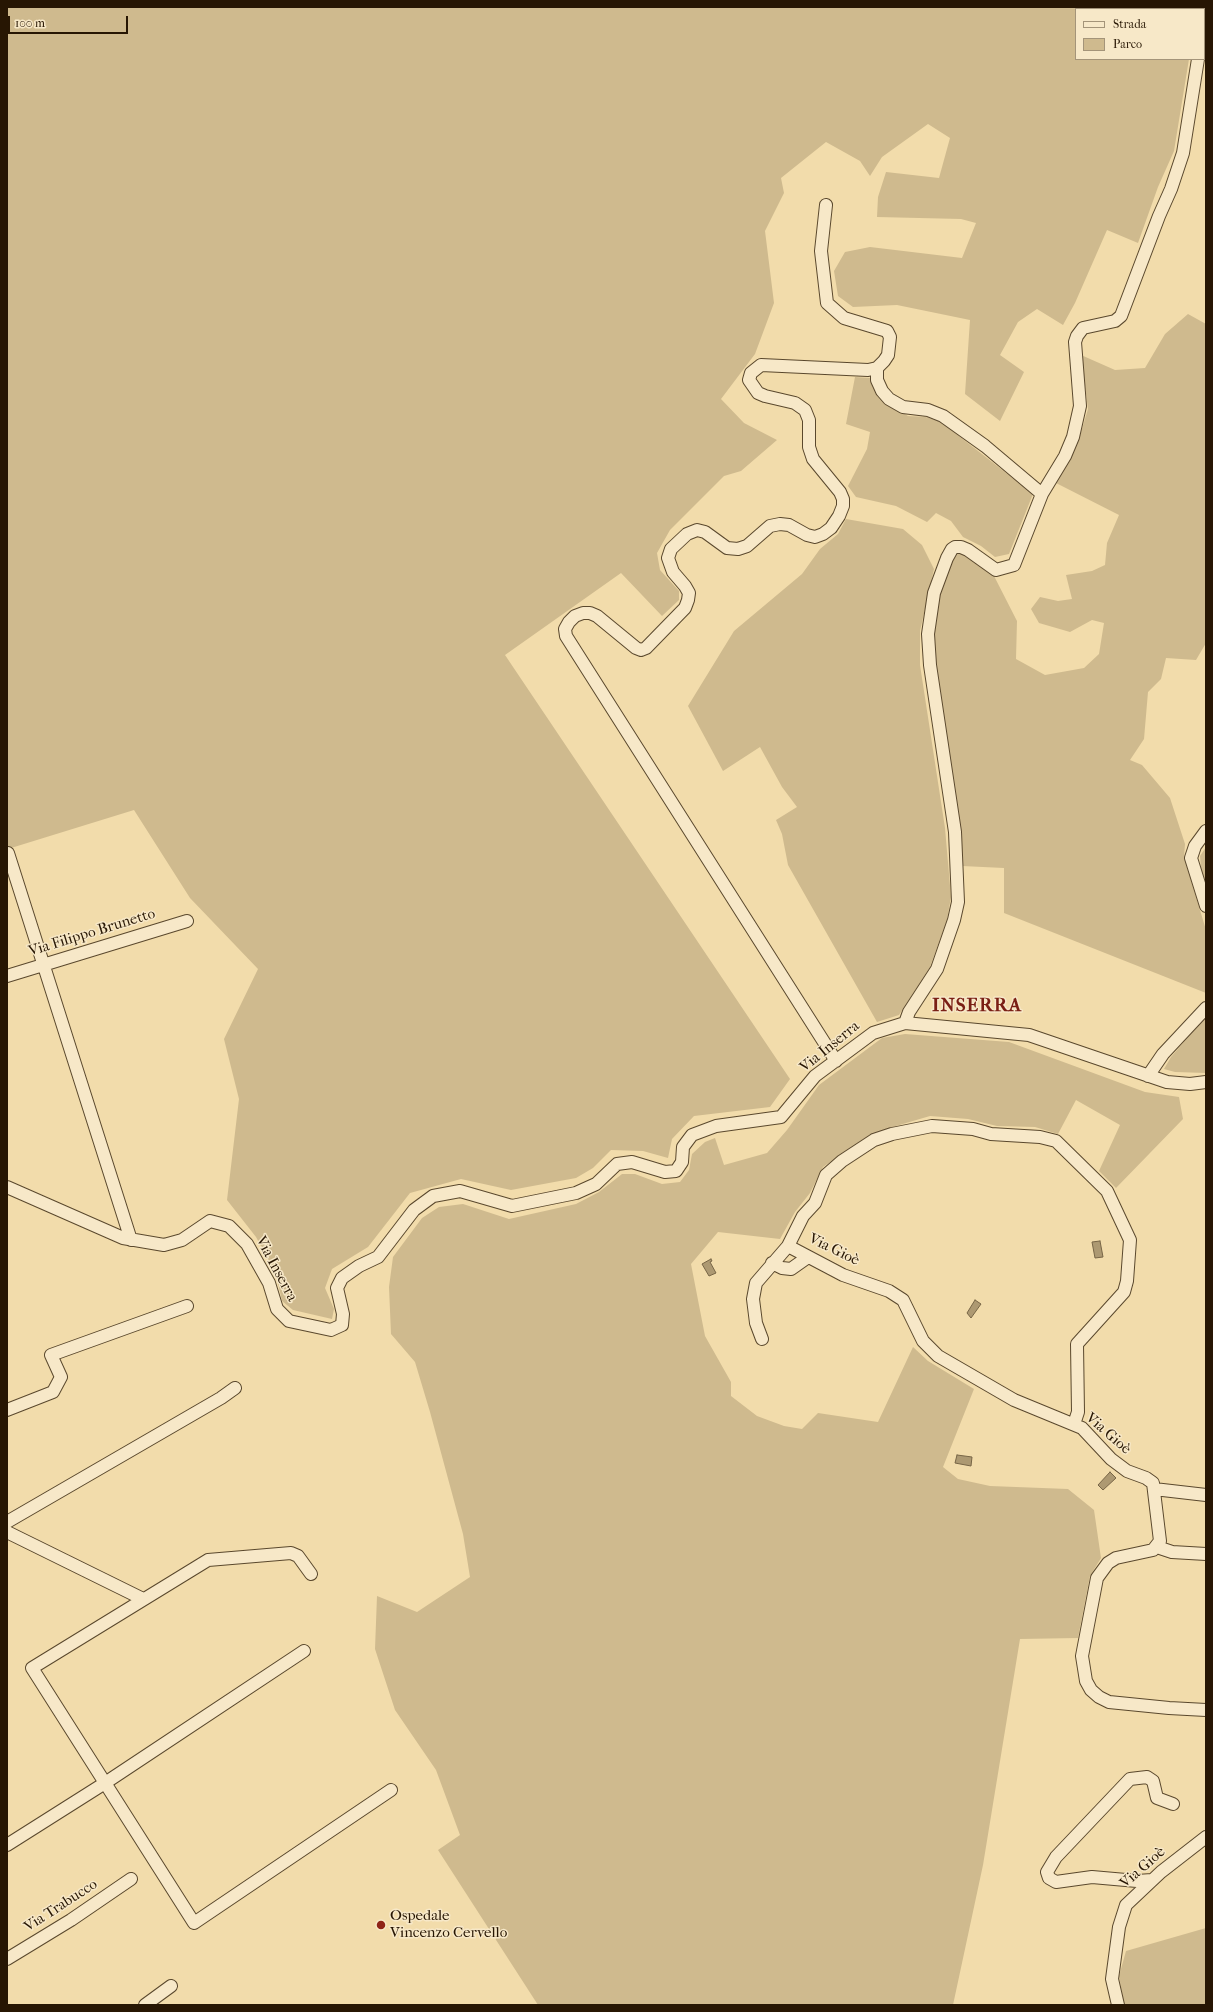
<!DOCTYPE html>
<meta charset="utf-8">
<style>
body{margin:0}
#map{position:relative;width:1213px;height:2012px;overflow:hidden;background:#f2dcab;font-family:"IM FELL French Canon",serif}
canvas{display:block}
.frame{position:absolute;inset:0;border:8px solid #271603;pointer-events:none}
.legend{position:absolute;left:1075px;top:8px;width:130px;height:52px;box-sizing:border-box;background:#f7e8c8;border:1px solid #a49479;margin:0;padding:5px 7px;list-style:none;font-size:12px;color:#271603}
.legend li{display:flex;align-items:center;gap:8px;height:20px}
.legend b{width:20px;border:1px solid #a49479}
.scale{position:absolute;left:8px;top:16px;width:120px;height:18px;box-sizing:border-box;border:2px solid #271603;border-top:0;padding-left:5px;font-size:12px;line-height:14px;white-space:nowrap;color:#271603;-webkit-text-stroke:3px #f7e8c8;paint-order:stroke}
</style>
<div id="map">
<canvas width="1213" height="2012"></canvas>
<div class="frame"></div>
<ul class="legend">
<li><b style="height:5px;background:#f7e8c8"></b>Strada</li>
<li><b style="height:11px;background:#cfba8e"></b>Parco</li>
</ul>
<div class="scale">100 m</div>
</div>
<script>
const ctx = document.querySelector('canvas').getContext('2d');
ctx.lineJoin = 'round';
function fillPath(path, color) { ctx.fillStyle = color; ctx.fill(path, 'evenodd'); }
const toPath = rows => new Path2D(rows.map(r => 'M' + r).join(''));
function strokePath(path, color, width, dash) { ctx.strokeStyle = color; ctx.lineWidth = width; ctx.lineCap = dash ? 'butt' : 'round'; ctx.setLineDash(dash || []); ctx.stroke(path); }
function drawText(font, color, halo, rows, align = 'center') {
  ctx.font = font + ' "IM FELL French Canon",serif'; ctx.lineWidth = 3; ctx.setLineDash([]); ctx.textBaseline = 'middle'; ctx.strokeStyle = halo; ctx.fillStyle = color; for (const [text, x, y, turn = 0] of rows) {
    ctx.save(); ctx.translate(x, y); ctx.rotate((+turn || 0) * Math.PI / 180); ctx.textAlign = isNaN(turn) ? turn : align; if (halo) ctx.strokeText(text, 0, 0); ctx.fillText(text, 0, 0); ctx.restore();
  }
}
const green = toPath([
 [7,7,1155,7,1155,9,1076,9,1076,59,1189,59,1174,151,1158,187,1138,243,1107,230,1075,303,1063,325,1037,309,1018,322,1000,355,1024,372,1000,421,965,394,970,320,897,305,853,307,838,296,834,271,845,252,870,247,962,258,976,223,961,219,877,217,878,197,886,172,939,178,950,138,928,124,882,157,870,176,860,161,826,142,781,178,784,193,765,231,774,303,755,354,721,399,744,423,777,440,741,471,724,476,670,530,657,553,660,570,679,591,679,600,662,616,621,573,505,655,790,1079,770,1107,694,1116,672,1139,668,1158,643,1151,611,1150,593,1168,576,1178,511,1190,461,1179,410,1193,368,1247,332,1269,325,1288,334,1309,332,1319,293,1310,282,1301,276,1274,256,1237,227,1200,239,1099,224,1039,258,969,190,898,134,810,11,848,7,848],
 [1188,314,1206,324,1206,643,1196,660,1166,658,1161,679,1148,692,1144,739,1130,760,1142,765,1170,798,1185,844,1184,857,1206,930,1206,993,1004,913,1004,868,962,866,959,821,935,667,935,631,940,591,952,560,958,552,963,552,993,574,1017,621,1016,659,1045,675,1084,668,1099,654,1104,623,1092,620,1070,632,1039,623,1031,609,1040,597,1058,601,1072,599,1066,575,1092,571,1105,565,1107,543,1119,515,1056,483,1078,442,1088,409,1081,355,1115,370,1145,368,1165,334],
 [855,377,870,378,873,388,880,398,908,416,926,417,941,422,1033,494,1009,554,995,557,981,546,963,537,951,521,936,513,927,522,896,506,856,497,848,486,867,449,870,432,846,424],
 [846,519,903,529,922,545,934,569,920,631,920,665,945,828,951,897,947,920,930,967,899,1015,877,1022,788,865,782,834,776,820,797,807,782,787,760,747,723,771,688,706,734,631,802,574,820,549,838,534],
 [1206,847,1206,883,1201,869,1200,856],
 [1206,1016,1206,1073,1175,1072,1164,1069,1171,1057],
 [905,1034,1009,1042,1145,1092,1179,1097,1183,1119,1116,1188,1099,1171,1120,1125,1076,1100,1058,1134,1035,1127,997,1126,968,1119,930,1116,889,1128,865,1138,823,1167,810,1193,795,1212,780,1239,718,1232,691,1264,705,1336,731,1382,731,1396,757,1416,784,1426,802,1429,818,1413,878,1422,913,1347,928,1361,974,1389,943,1467,958,1479,990,1486,1068,1489,1094,1510,1101,1558,1090,1576,1078,1638,1020,1639,983,1865,953,2005,538,2005,438,1850,460,1835,436,1770,395,1710,375,1649,377,1596,417,1612,470,1577,463,1534,430,1412,415,1362,391,1334,389,1287,393,1257,422,1218,439,1207,463,1204,509,1219,576,1204,599,1192,622,1174,635,1174,662,1184,680,1182,689,1170,692,1154,705,1142,715,1138,724,1165,767,1153,787,1130,819,1085,882,1038],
 [1206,1928,1206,2005,1124,2005,1119,1976,1126,1951]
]);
const water = toPath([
 [1100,1241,1103,1257,1095,1258,1092,1242,1100,1241],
 [711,1259,712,1261,710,1262,716,1273,709,1276,702,1264,711,1259],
 [975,1300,981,1304,971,1318,967,1313,975,1300],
 [957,1455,972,1457,971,1466,955,1463,957,1455],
 [1110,1472,1116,1478,1103,1490,1098,1485,1110,1472]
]);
const minor = toPath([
 [1204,42,1206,41],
 [826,205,821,251,827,303,844,318,887,331,890,337,888,355,884,361,877,368,868,370,761,365,751,373,749,380,758,393,765,396,795,403,805,410,809,420,809,447,813,459,840,492,843,499,843,506,839,516,831,528,823,534,815,537,807,535,789,525,780,524,770,526,747,546,738,549,727,548,705,532,697,530,687,534,671,549,668,558,673,572,685,586,689,593,688,600,685,608,646,648,641,650,636,648,597,616,590,613,583,613,575,616,569,622,565,629,566,636,836,1061],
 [877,368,877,380,882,391,889,399,903,407,928,410,943,416,985,446,1042,494],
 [1206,831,1195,846,1191,858,1206,906],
 [8,853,131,1240],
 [7,976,187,921],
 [905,1023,909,1012,937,969,954,920,958,902,955,832,930,665,928,634,934,593,947,558,952,549,955,547,961,547,968,550,996,570,1014,565,1042,494,1065,456,1073,437,1080,406,1075,342,1077,336,1083,328,1115,321,1121,316,1159,216,1171,189,1183,153,1198,59],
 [1148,1076,1163,1054,1206,1008],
 [7,1187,123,1238,164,1245,182,1240,210,1221,229,1226,247,1244,269,1283,277,1309,289,1321,331,1330,342,1325,343,1314,337,1288,342,1278,359,1266,378,1257,414,1210,433,1196,460,1191,512,1206,576,1193,596,1184,617,1164,632,1162,665,1172,676,1171,682,1162,683,1147,692,1135,716,1126,781,1117,815,1076,873,1033,905,1023,1029,1035,1167,1082,1190,1084,1206,1082],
 [788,1246,803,1216,815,1203,826,1175,842,1161,874,1140,892,1134,932,1126,973,1129,991,1134,1040,1137,1056,1141,1107,1191,1130,1240,1127,1281,1124,1292,1077,1344,1078,1412,1074,1424],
 [772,1263,782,1268,791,1269,808,1257],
 [762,1339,756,1323,753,1299,756,1283,788,1246,843,1275,889,1291,903,1300,923,1341,938,1356,1014,1400,1082,1428,1111,1459,1127,1471,1146,1478,1153,1483,1160,1541,1153,1550,1116,1558,1108,1563,1097,1578,1082,1656,1086,1681,1091,1690,1099,1697,1109,1702,1169,1708,1206,1710],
 [7,1410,53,1392,61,1377,51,1355,187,1306],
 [1154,1489,1206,1495],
 [7,1522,221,1398,235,1388],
 [7,1532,143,1599],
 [1157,1547,1172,1552,1206,1554],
 [311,1574,298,1556,291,1553,208,1560,32,1668,194,1923,391,1790],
 [7,1845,105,1783,304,1651],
 [1152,1880,1137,1881,1092,1877,1056,1882,1049,1878,1047,1872,1056,1857,1130,1779,1147,1777,1153,1781,1157,1798,1173,1804],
 [7,1959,71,1920,131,1879],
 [145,2005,171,1986],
 [1118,2005,1112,1979,1119,1927,1126,1905,1161,1872,1206,1837]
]);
const markers = [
 [381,1925,5,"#8f2418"]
];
const streetNames = [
 ["Via Filippo Brunetto",92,933,-17],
 ["Via Inserra",830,1047,-39],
 ["Via Gioè",834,1250,26],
 ["Via Inserra",276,1269,62],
 ["Via Gioè",1108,1434,41],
 ["Via Gioè",1143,1868,-41],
 ["Via Trabucco",61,1906,-33]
];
const poiNames = [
 ["Ospedale",390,1916],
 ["Vincenzo Cervello",390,1933]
];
const districtNames = [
 ["INSERRA",977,1006]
];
fillPath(green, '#cfba8e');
fillPath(water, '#ad9972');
strokePath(water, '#776546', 1);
strokePath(minor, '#5a482d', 14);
strokePath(minor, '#f7e8c8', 12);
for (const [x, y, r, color] of markers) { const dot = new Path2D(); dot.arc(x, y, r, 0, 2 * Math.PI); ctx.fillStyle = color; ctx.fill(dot); strokePath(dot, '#f7e8c8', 1.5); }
drawText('15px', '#271603', '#f7e8c8', streetNames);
drawText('15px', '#271603', '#f7e8c8', poiNames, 'left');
ctx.letterSpacing = '1px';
drawText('bold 19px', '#7a1f14', '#f7e8c8', districtNames);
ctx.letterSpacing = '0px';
</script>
